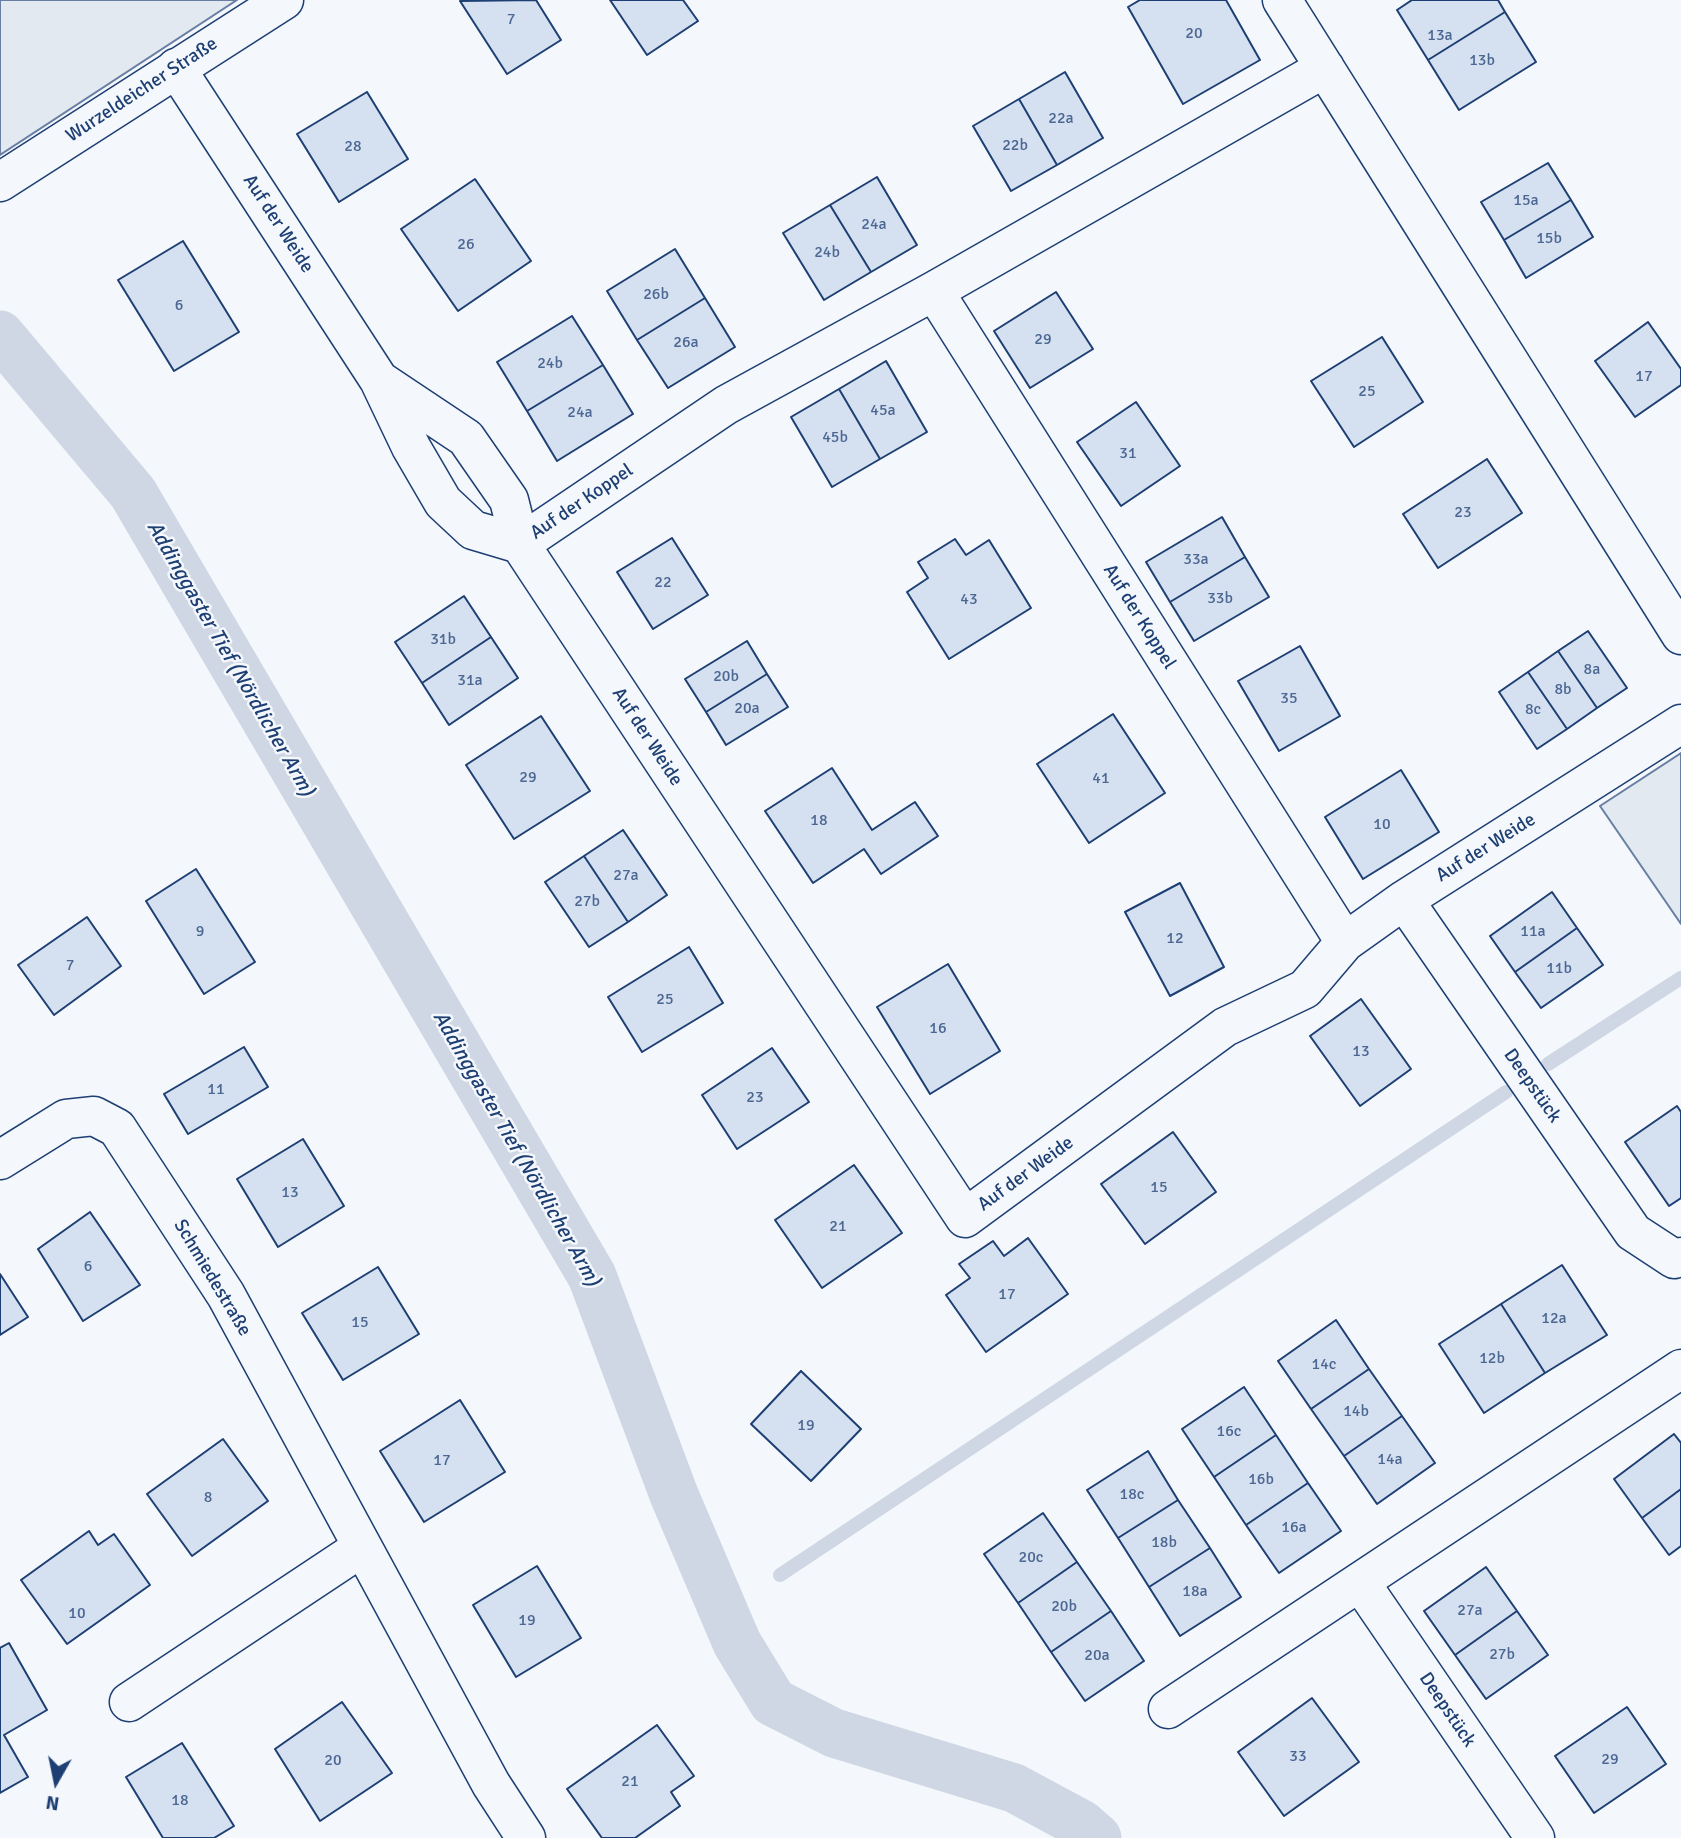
<!DOCTYPE html>
<meta charset="utf-8">
<style>
body{margin:0}
#map{position:relative;width:1681px;height:1838px;overflow:hidden;background:#f4f7fb;font-family:Signika,sans-serif}
canvas{display:block}
.north{position:absolute;left:21px;top:1747px;width:70px;height:70px;-webkit-text-stroke:5px #f4f7fb;paint-order:stroke;rotate:189deg;font-size:19px;font-weight:700;line-height:28px;text-align:center;color:#1d3f73}
.north::after{content:'';display:block;margin:auto;width:24px;height:32px;background:#1d3f73;clip-path:polygon(50% 0,100% 100%,50% 72%,0 100%)}
</style>
<div id="map">
<canvas width="1681" height="1838"></canvas>
<div class="north">N</div>
</div>
<script>
const ctx = document.querySelector('canvas').getContext('2d');
ctx.lineJoin = 'round';
function fillPath(path, color) { ctx.fillStyle = color; ctx.fill(path, 'evenodd'); }
const toPath = rows => new Path2D(rows.map(r => 'M' + r).join(''));
function strokePath(path, color, width, dash) { ctx.strokeStyle = color; ctx.lineWidth = width; ctx.lineCap = dash ? 'butt' : 'round'; ctx.setLineDash(dash || []); ctx.stroke(path); }
function drawText(font, color, halo, rows, align = 'center') {
  ctx.font = font + ' Signika,sans-serif'; ctx.lineWidth = 5; ctx.setLineDash([]); ctx.textBaseline = 'middle'; ctx.strokeStyle = halo; ctx.fillStyle = color; for (const [text, x, y, turn = 0] of rows) {
    ctx.save(); ctx.translate(x, y); ctx.rotate((+turn || 0) * Math.PI / 180); ctx.textAlign = isNaN(turn) ? turn : align; if (halo) ctx.strokeText(text, 0, 0); ctx.fillText(text, 0, 0); ctx.restore();
  }
}
const green = toPath([
 [0,0,237,0,0,155,0,0],
 [1681,753,1681,924,1600,806,1681,753]
]);
const stream = toPath([
 [1548,1064,1681,978],
 [780,1575,1506,1092]
]);
const canal = toPath([
 [0,335,133,493,592,1276,674,1495,737,1643,773,1702,834,1733,1014,1788,1081,1824,1097,1838]
]);
const building = toPath([
 [536,0,561,40,507,74,460,1,536,0],
 [610,0,683,0,698,21,647,55,610,0],
 [1140,0,1226,0,1260,60,1183,104,1128,7,1140,0],
 [1412,0,1498,0,1505,12,1428,60,1397,10,1412,0],
 [1505,12,1536,62,1459,110,1428,60,1505,12],
 [1065,72,1103,138,1057,165,1019,99,1065,72],
 [367,92,408,159,339,202,297,134,367,92],
 [1019,99,1057,165,1011,191,973,126,1019,99],
 [1548,163,1571,200,1504,240,1481,202,1548,163],
 [877,177,917,245,871,272,830,205,877,177],
 [475,179,531,261,458,311,401,229,475,179],
 [1571,200,1593,237,1526,278,1504,240,1571,200],
 [830,205,871,272,824,300,783,233,830,205],
 [183,241,239,332,174,371,118,280,183,241],
 [675,249,705,298,637,340,607,291,675,249],
 [1056,292,1093,349,1030,388,994,331,1056,292],
 [705,298,735,347,668,388,637,340,705,298],
 [572,316,603,365,527,411,497,362,572,316],
 [1648,322,1681,369,1681,385,1635,417,1595,361,1648,322],
 [1382,337,1423,402,1354,447,1311,381,1382,337],
 [886,361,927,432,880,459,839,389,886,361],
 [603,365,633,414,557,461,527,411,603,365],
 [839,389,880,459,832,487,791,417,839,389],
 [1136,402,1180,466,1121,506,1077,442,1136,402],
 [1487,459,1522,513,1438,568,1403,514,1487,459],
 [1222,517,1245,557,1170,602,1146,562,1222,517],
 [672,538,708,595,653,629,617,572,672,538],
 [955,539,966,555,989,540,1031,608,949,659,907,592,928,578,918,562,955,539],
 [1245,557,1269,597,1194,641,1170,602,1245,557],
 [464,596,491,637,422,683,395,642,464,596],
 [1588,631,1627,688,1597,708,1558,651,1588,631],
 [491,637,518,678,449,725,422,683,491,637],
 [747,641,767,674,706,712,685,679,747,641],
 [1300,646,1340,716,1279,751,1238,681,1300,646],
 [1558,651,1597,708,1567,729,1528,672,1558,651],
 [1528,672,1567,729,1537,749,1499,692,1528,672],
 [767,674,788,707,726,745,706,712,767,674],
 [1113,714,1165,793,1089,843,1037,764,1113,714],
 [541,716,590,791,514,839,466,765,541,716],
 [832,768,872,830,915,802,938,836,881,874,864,849,813,883,765,811,832,768],
 [1401,770,1439,832,1363,879,1325,817,1401,770],
 [623,830,667,895,628,922,584,856,623,830],
 [584,856,628,922,589,947,545,882,584,856],
 [196,869,255,962,204,994,146,901,196,869],
 [1180,883,1224,967,1170,996,1125,912,1180,883],
 [1552,892,1577,928,1515,972,1490,936,1552,892],
 [87,917,121,966,54,1015,18,965,87,917],
 [1577,928,1603,965,1541,1008,1515,972,1577,928],
 [689,947,723,1003,642,1052,608,997,689,947],
 [948,964,1000,1051,930,1094,877,1007,948,964],
 [1361,999,1411,1069,1360,1106,1310,1036,1361,999],
 [244,1047,268,1087,188,1134,164,1094,244,1047],
 [772,1048,809,1102,737,1149,702,1095,772,1048],
 [1677,1106,1681,1112,1681,1198,1669,1206,1625,1142,1677,1106],
 [1173,1132,1216,1192,1145,1244,1101,1184,1173,1132],
 [303,1139,344,1206,278,1247,237,1179,303,1139],
 [854,1165,902,1233,822,1288,775,1220,854,1165],
 [90,1212,140,1285,83,1321,38,1249,90,1212],
 [1028,1238,1068,1294,986,1352,946,1295,970,1278,959,1264,993,1241,1004,1256,1028,1238],
 [1562,1265,1607,1335,1545,1373,1501,1304,1562,1265],
 [378,1267,419,1334,343,1380,302,1313,378,1267],
 [0,1274,28,1317,0,1335,0,1274],
 [1501,1304,1545,1373,1484,1413,1439,1344,1501,1304],
 [1336,1320,1369,1369,1311,1409,1278,1361,1336,1320],
 [1369,1369,1402,1416,1344,1456,1311,1409,1369,1369],
 [801,1371,861,1429,811,1481,751,1424,801,1371],
 [1244,1387,1276,1435,1214,1477,1182,1429,1244,1387],
 [460,1400,505,1472,424,1522,380,1451,460,1400],
 [1402,1416,1435,1463,1377,1504,1344,1456,1402,1416],
 [1674,1434,1681,1443,1681,1489,1642,1518,1614,1479,1674,1434],
 [1276,1435,1308,1483,1246,1525,1214,1477,1276,1435],
 [223,1439,268,1501,192,1556,147,1494,223,1439],
 [1148,1451,1178,1500,1118,1538,1087,1490,1148,1451],
 [1308,1483,1341,1531,1279,1573,1246,1525,1308,1483],
 [1681,1489,1681,1546,1669,1555,1642,1518,1681,1489],
 [1178,1500,1210,1548,1149,1587,1118,1538,1178,1500],
 [1043,1513,1077,1562,1018,1603,984,1554,1043,1513],
 [89,1531,98,1545,114,1534,150,1585,67,1644,21,1580,89,1531],
 [1210,1548,1241,1597,1180,1636,1149,1587,1210,1548],
 [1077,1562,1111,1611,1051,1652,1018,1603,1077,1562],
 [537,1566,581,1638,516,1677,473,1605,537,1566],
 [1486,1567,1517,1611,1455,1655,1424,1611,1486,1567],
 [1111,1611,1144,1661,1085,1701,1051,1652,1111,1611],
 [1517,1611,1548,1655,1486,1699,1455,1655,1517,1611],
 [9,1643,47,1710,4,1735,28,1777,0,1793,0,1648,9,1643],
 [1312,1698,1359,1762,1284,1816,1238,1752,1312,1698],
 [342,1702,392,1773,320,1821,275,1749,342,1702],
 [1627,1707,1666,1764,1594,1813,1555,1756,1627,1707],
 [657,1725,694,1776,671,1792,680,1806,635,1838,602,1838,567,1789,657,1725],
 [182,1743,234,1826,214,1838,163,1838,126,1777,182,1743]
]);
const minor = toPath([
 [1282,0,1681,635],
 [176,68,379,380],
 [934,291,1345,942],
 [520,544,473,530,443,502,411,447,379,380,466,438,509,500,520,544,965,1218,1225,1027,1305,989,1345,942,1404,900,1681,724],
 [520,544,726,405,934,291,1325,68],
 [1404,900,1633,1232,1674,1259,1681,1257],
 [0,1160,66,1119,94,1116,117,1128,226,1295,491,1784,526,1838],
 [1360,1582,1535,1838],
 [129,1702,361,1548],
 [1168,1709,1681,1369]
]);
const secondary = toPath([
 [0,182,284,0]
]);
const numberNames = [
 ["7",511,20],
 ["20",1194,34],
 ["13a",1440,36],
 ["13b",1482,61],
 ["22a",1061,119],
 ["22b",1015,146],
 ["28",353,147],
 ["15a",1526,201],
 ["24a",874,225],
 ["15b",1549,239],
 ["26",466,245],
 ["24b",827,253],
 ["26b",656,295],
 ["6",179,306],
 ["29",1043,340],
 ["26a",686,343],
 ["24b",550,364],
 ["17",1644,377],
 ["25",1367,392],
 ["45a",883,411],
 ["24a",580,413],
 ["45b",835,438],
 ["31",1128,454],
 ["23",1463,513],
 ["33a",1196,560],
 ["22",663,583],
 ["33b",1220,599],
 ["43",969,600],
 ["31b",443,640],
 ["8a",1592,670],
 ["20b",726,677],
 ["31a",470,681],
 ["8b",1563,690],
 ["35",1289,699],
 ["20a",747,709],
 ["8c",1533,710],
 ["29",528,778],
 ["41",1101,779],
 ["18",819,821],
 ["10",1382,825],
 ["27a",626,876],
 ["27b",587,902],
 ["9",200,932],
 ["11a",1533,932],
 ["12",1175,939],
 ["7",70,966],
 ["11b",1559,969],
 ["25",665,1000],
 ["16",938,1029],
 ["13",1361,1052],
 ["11",216,1090],
 ["23",755,1098],
 ["15",1159,1188],
 ["13",290,1193],
 ["21",838,1227],
 ["6",88,1267],
 ["17",1007,1295],
 ["12a",1554,1319],
 ["15",360,1323],
 ["12b",1492,1359],
 ["14c",1324,1365],
 ["14b",1356,1412],
 ["19",806,1426],
 ["16c",1229,1432],
 ["14a",1390,1460],
 ["17",442,1461],
 ["16b",1261,1480],
 ["18c",1132,1495],
 ["8",208,1498],
 ["16a",1294,1528],
 ["18b",1164,1543],
 ["20c",1031,1558],
 ["18a",1195,1592],
 ["20b",1064,1607],
 ["27a",1470,1611],
 ["10",77,1614],
 ["19",527,1621],
 ["27b",1502,1655],
 ["20a",1097,1656],
 ["33",1298,1757],
 ["29",1610,1760],
 ["20",333,1761],
 ["21",630,1782],
 ["18",180,1801]
];
const streetNames = [
 ["Wurzeldeicher Straße",142,90,-33],
 ["Auf der Weide",278,224,57],
 ["Auf der Koppel",582,502,-34],
 ["Auf der Koppel",1139,617,58],
 ["Auf der Weide",647,737,57],
 ["Auf der Weide",1486,848,-32],
 ["Deepstück",1532,1086,55],
 ["Auf der Weide",1026,1174,-36],
 ["Schmiedestraße",212,1278,59],
 ["Deepstück",1447,1710,56]
];
const waterNames = [
 ["Addinggaster Tief (Nördlicher Arm)",230,659,60],
 ["Addinggaster Tief (Nördlicher Arm)",516,1149,60]
];
fillPath(green, '#e3e9f0');
strokePath(green, '#687fa3', 2);
strokePath(stream, '#cfd7e4', 14);
strokePath(canal, '#cfd7e4', 49);
fillPath(building, '#d5e0f0');
strokePath(building, '#1d3f73', 2);
strokePath(minor, '#1d3f73', 41);
strokePath(secondary, '#1d3f73', 41);
strokePath(minor, '#f4f7fb', 38);
strokePath(secondary, '#f4f7fb', 38);
drawText('16px', '#4b6792', null, numberNames);
drawText('19px', '#1d3f73', '#f4f7fb', streetNames);
drawText('italic 21px', '#1d3f73', '#f4f7fb', waterNames);
</script>
